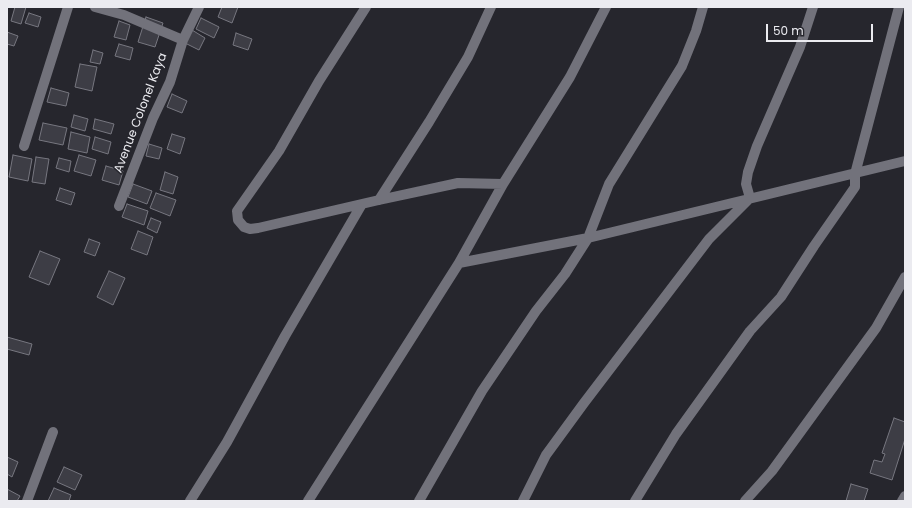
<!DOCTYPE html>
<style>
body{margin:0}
#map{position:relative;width:912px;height:508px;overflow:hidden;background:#26262d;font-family:Poppins,sans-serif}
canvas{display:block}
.frame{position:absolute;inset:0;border:8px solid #ebebf0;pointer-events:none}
.scale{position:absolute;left:766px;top:24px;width:107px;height:18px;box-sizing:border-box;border:2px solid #ebebf0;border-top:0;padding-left:5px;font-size:12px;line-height:14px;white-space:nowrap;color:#ebebf0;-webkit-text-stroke:3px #26262d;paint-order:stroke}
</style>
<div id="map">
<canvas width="912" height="508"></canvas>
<div class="frame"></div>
<div class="scale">50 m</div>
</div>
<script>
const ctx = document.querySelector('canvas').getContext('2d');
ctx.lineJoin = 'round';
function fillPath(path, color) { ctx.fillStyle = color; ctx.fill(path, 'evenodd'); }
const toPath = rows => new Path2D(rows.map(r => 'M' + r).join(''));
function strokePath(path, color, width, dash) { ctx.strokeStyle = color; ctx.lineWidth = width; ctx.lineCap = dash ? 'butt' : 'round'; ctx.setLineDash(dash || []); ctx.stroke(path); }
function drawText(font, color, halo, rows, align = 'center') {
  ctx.font = font + ' Poppins,sans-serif'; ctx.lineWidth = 3; ctx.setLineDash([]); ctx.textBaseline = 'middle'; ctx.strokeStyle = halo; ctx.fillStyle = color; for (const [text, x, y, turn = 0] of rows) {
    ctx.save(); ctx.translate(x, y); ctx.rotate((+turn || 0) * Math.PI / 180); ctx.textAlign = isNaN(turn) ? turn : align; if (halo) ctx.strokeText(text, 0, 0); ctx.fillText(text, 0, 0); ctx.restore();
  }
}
const building = toPath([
 [15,7,26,7,21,24,11,21,15,7],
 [222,7,238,7,232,23,218,17,222,7],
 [29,13,41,17,38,27,25,23,29,13],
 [146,17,163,23,155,47,138,42,146,17],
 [201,18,219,27,214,38,196,29,201,18],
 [119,21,130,25,126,40,114,37,119,21],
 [192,30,205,38,199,50,185,43,192,30],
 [7,32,18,36,14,46,7,44,7,32],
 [236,33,252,39,248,50,233,45,236,33],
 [119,44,133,48,130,60,115,56,119,44],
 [93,50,103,53,100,64,90,62,93,50],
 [80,64,97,67,92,91,75,87,80,64],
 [51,88,69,93,66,106,47,102,51,88],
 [172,94,187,101,182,113,167,107,172,94],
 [74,115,88,119,85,131,71,127,74,115],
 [95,119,114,124,111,134,93,129,95,119],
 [43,123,67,128,63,145,39,140,43,123],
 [71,132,90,137,87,153,68,149,71,132],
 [172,134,185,138,180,154,167,149,172,134],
 [95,137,111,142,108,154,92,149,95,137],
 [149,144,162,148,159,159,146,156,149,144],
 [13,155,32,159,28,181,9,177,13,155],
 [79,155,96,160,91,176,74,171,79,155],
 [36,157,49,159,45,184,32,182,36,157],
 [59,158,71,161,69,172,56,168,59,158],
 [106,166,123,171,119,185,102,180,106,166],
 [165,172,178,177,173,194,160,190,165,172],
 [133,184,152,191,147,204,128,197,133,184],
 [60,188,75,193,71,205,56,200,60,188],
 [156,193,176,200,170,216,150,208,156,193],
 [127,204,148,211,144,225,122,217,127,204],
 [151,218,161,222,157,233,147,228,151,218],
 [138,231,153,237,147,255,131,249,138,231],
 [89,239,100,243,95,256,84,252,89,239],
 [40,251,60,259,49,285,29,277,40,251],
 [109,271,125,278,113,305,97,297,109,271],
 [7,337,32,344,29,355,7,349,7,337],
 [894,418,905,422,905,439,892,480,870,473,874,460,882,462,885,454,882,453,894,418],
 [7,457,18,462,12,477,7,474,7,457],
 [64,467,82,475,75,490,57,482,64,467],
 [851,484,868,489,864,501,846,501,851,484],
 [54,488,71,495,69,501,48,501,54,488],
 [7,489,20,496,17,501,7,501,7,489]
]);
const street = toPath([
 [95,7,124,15,183,40],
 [366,7,319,81,279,151,237,211,238,220,244,227,250,229,258,228,379,200,458,183,503,184],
 [24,146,68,7],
 [379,200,429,122,468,57,491,7],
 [119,206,153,118,170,82,183,40,199,7],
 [459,263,588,238,905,161],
 [27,501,53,432],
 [190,501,227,442,285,336,362,204],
 [308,501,459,263,503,184,570,77,606,7],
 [419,501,482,391,536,311,565,274,588,238,609,184,682,66,696,31,703,7],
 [523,501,546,455,584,403,709,239,750,198,746,184,748,172,757,146,800,47,813,7],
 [635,501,676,434,750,331,781,297,814,246,855,187,855,174,899,7],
 [745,501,772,471,876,328,905,277],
 [902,501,905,496]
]);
const streetNames = [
 ["Avenue Colonel Kaya",141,113,-69]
];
fillPath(building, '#3d3d45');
strokePath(building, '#777780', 1);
strokePath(street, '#72727b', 10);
drawText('12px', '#ebebf0', '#26262d', streetNames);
</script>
